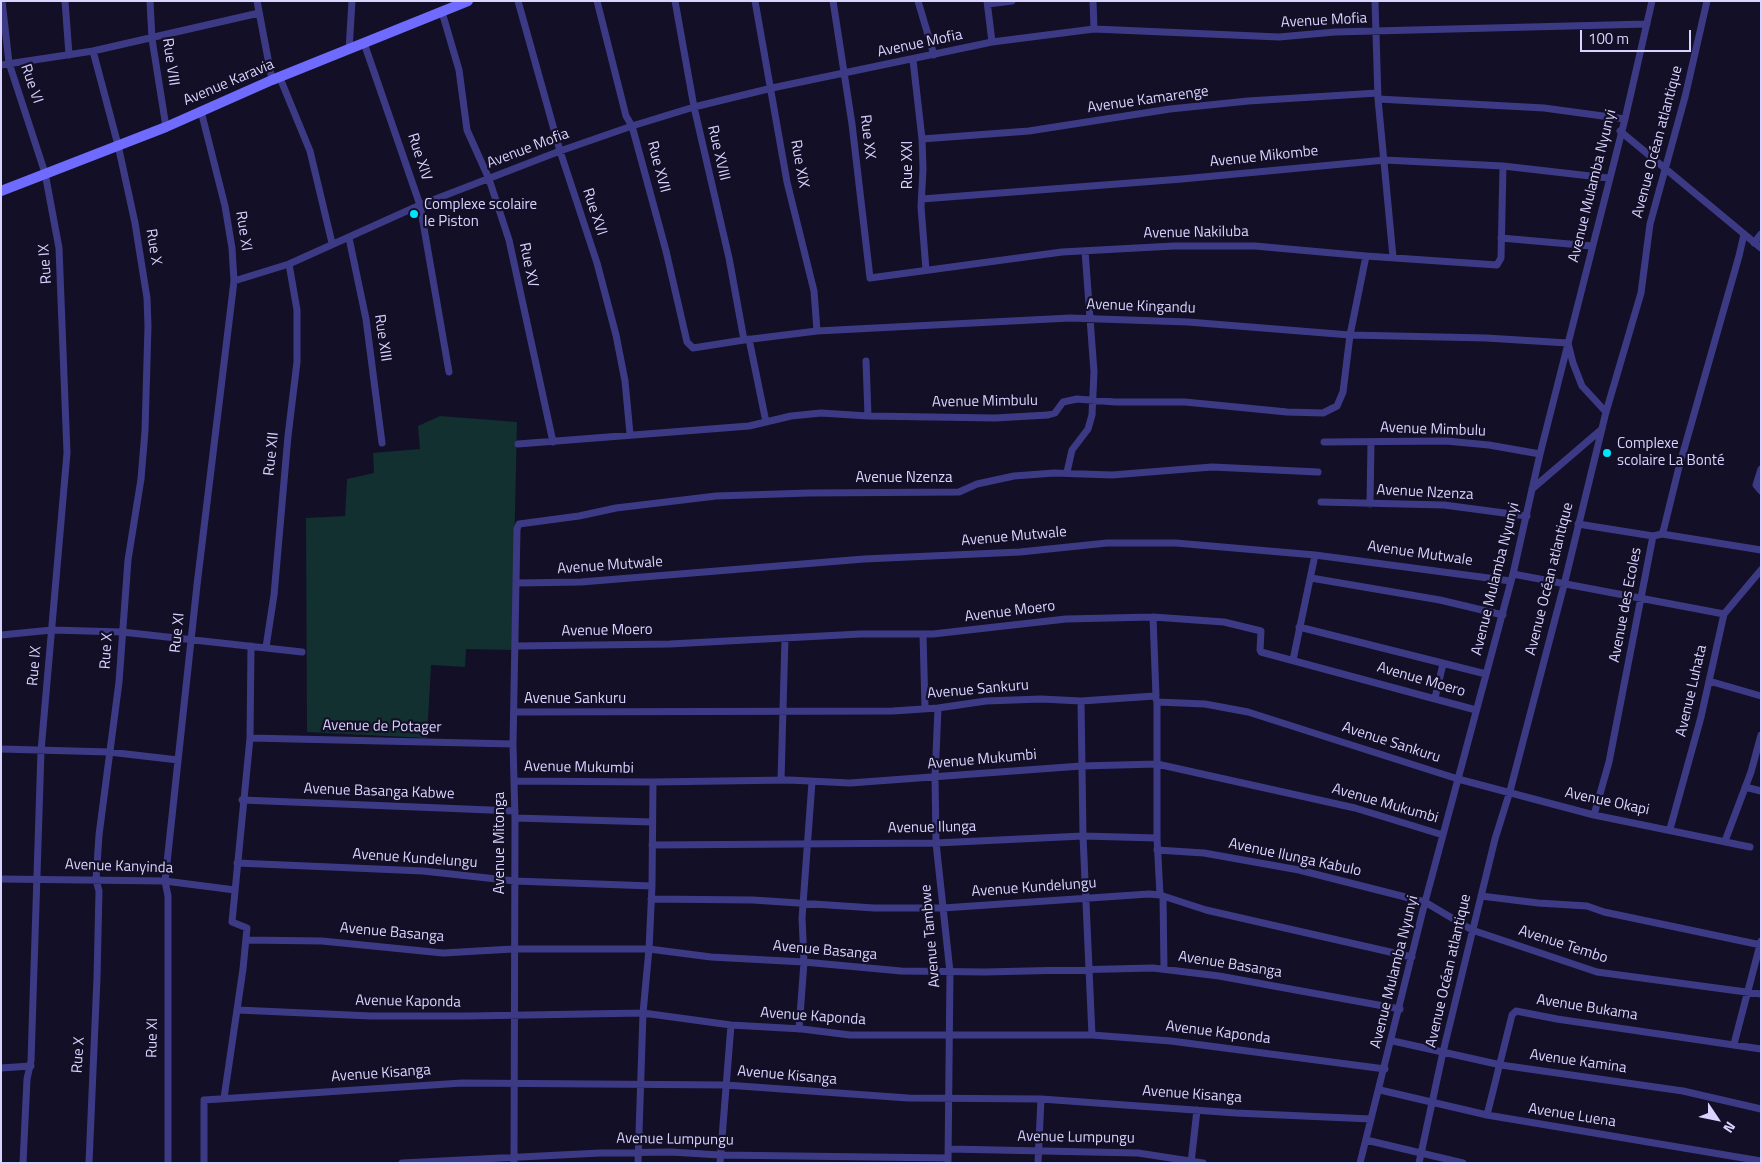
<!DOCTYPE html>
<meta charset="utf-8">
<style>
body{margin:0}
#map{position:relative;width:1762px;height:1164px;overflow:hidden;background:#130f26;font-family:"Titillium Web",sans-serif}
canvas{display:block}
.frame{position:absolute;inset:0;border:2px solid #d9d4ff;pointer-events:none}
.north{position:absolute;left:1692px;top:1094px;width:50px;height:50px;-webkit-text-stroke:4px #130f26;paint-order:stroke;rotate:124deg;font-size:14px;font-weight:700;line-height:20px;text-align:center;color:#d9d4ff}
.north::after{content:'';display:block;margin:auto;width:18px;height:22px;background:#d9d4ff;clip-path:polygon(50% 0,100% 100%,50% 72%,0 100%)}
.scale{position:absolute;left:1580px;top:30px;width:111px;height:22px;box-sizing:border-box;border:2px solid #d9d4ff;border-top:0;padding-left:6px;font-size:15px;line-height:18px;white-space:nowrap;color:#d9d4ff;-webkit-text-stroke:4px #130f26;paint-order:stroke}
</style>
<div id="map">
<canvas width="1762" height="1164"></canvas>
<div class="frame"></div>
<div class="north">N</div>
<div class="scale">100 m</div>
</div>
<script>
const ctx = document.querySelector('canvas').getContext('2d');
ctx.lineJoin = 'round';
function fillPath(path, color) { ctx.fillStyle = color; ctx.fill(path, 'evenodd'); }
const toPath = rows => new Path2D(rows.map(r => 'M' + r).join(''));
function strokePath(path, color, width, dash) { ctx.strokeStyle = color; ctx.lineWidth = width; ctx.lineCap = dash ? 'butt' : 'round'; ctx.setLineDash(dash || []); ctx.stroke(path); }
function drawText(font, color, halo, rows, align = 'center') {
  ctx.font = font + ' "Titillium Web",sans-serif'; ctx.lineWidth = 4.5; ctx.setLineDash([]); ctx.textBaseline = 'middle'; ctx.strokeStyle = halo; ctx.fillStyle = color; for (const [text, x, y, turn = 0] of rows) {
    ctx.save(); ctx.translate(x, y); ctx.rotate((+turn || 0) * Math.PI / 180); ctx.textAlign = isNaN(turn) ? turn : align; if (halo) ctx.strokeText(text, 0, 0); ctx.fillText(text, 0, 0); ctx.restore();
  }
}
const green = toPath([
 [440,416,517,422,512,650,466,649,465,667,431,665,427,738,307,732,306,518,345,516,347,479,374,473,373,453,420,449,418,426]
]);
const street = toPath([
 [2,1,9,63,45,173,59,248,67,453,41,751,31,1061,27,1079,23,1163],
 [65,1,69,55],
 [150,1,152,39,166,127],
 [257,1,272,80],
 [518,1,560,151,597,263,616,335,625,381,630,434],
 [597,1,626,116,632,126,666,251,687,342,693,348,744,340],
 [675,1,694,107,729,258,744,340,817,331,1070,318,1188,322,1350,335,1486,338,1568,343,1573,363,1582,386,1606,412],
 [755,1,787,182,814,291,817,331],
 [833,1,852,124,870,278,1062,252,1174,246,1255,246,1366,256,1497,265,1501,258,1503,166],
 [918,1,934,55],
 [987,1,992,42],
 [1093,1,1094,29],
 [1375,1,1378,99,1393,257],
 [988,4,1012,1],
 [442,12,459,70,467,130,489,179,509,240,553,442],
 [364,43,420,205,449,372],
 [349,50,352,1],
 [913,60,922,139,923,169,921,207,926,270],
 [1,65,93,51,259,13],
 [280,78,310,151,332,243],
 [1378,99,1544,108,1625,119],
 [1620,131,1761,248],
 [922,139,1029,131,1170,109,1248,101,1378,93],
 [922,199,1182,179,1385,160,1503,166,1608,178],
 [349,238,366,319,382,443],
 [1501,238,1592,246],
 [1754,243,1761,234],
 [234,281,289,264,420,205,560,151,632,126,694,107,772,88,992,42,1094,29,1279,37,1335,32,1647,24],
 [749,339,766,422],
 [866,361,868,416],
 [1324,442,1446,441,1489,445,1540,454],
 [518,444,749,426,791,416,821,413,868,416,995,418,1048,415,1055,413,1063,402,1077,399,1115,402,1185,402,1287,412,1323,413,1337,406,1343,392,1350,335,1366,256],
 [1761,469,1756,485,1761,491],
 [1067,472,1072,450,1088,429,1092,415,1094,372,1085,251],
 [1532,489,1602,429],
 [1321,502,1444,505,1527,516],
 [1370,504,1371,442],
 [1578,524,1653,536],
 [1662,534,1761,550],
 [1513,574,1724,614],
 [1311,578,1440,600,1503,615],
 [517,583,581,582,864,559,1020,552,1107,543,1176,543,1315,555,1511,581],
 [1153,617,1156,696],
 [1299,627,1486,674],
 [1,635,52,630,122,632,302,652],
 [923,635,925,708],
 [516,646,670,644,860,634,933,634,1066,619,1153,617,1224,622,1261,631,1260,650,1261,652,1476,710],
 [266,647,274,595,288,436,297,362,297,310,289,264],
 [1293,660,1315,555],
 [1709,681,1761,696],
 [1435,698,1443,664],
 [1081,701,1083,836,1092,1035],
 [1157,702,1205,704,1248,712,1458,779,1594,815,1750,847],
 [938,708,935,778,936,843,950,972,948,1162],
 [515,712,893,711,938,708,986,701,1041,699,1081,701,1155,696,1157,702,1157,838],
 [250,738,513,744],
 [1,749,109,752,178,760],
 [781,780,785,638],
 [514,781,653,782,789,780,850,783,1081,766,1157,764,1355,808,1443,835],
 [1745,787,1761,791],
 [242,800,515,811],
 [1594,815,1609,762,1653,536,1662,534,1664,528,1679,467,1739,256,1744,234],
 [515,818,652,822],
 [1670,829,1701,717,1724,614,1761,570],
 [1725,841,1751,772,1761,735],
 [652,845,936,843,1083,836,1157,838,1160,895],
 [1157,850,1204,853,1299,870,1425,902,1472,930,1597,972,1761,994],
 [237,863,423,871,515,881,652,886],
 [1,879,165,881,235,890],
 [1163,896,1164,969],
 [1481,896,1538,903,1587,906,1604,912,1761,945],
 [651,899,753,900,874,908,943,908,1149,894,1160,895,1206,910,1412,957],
 [246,940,322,941,443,953,513,949,649,949,711,957,804,962,901,971,985,972,1153,968,1219,976,1400,1009],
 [238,1010,371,1016,468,1016,643,1013,731,1025,802,1029,850,1035,1092,1035,1171,1041,1385,1069],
 [799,1029,804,962,802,918,812,782],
 [1393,1041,1501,1065,1683,1091,1761,1109],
 [1734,1044,1761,941],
 [1,1068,31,1066],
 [1380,1090,1487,1115,1761,1161],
 [224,1098,243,969,247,928,232,922,250,738,251,646],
 [1487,1115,1512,1015,1516,1011,1557,1019,1761,1049],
 [1366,1140,1463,1163],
 [949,1149,1138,1153,1203,1163],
 [89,1163,97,978,99,891,96,880,99,835,119,682,128,560,141,479,145,431,148,326,147,298,135,223,118,145,93,51],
 [168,1163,168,896,165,881,197,585,234,281,232,248,225,206,201,111],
 [204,1163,204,1100,462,1083,726,1085,908,1098,1041,1099,1236,1113,1371,1119],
 [402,1163,600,1153,671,1152,720,1155,948,1158],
 [514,1163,515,818,513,744,517,529,519,524,579,516,616,508,716,496,809,493,959,492,977,484,1014,476,1054,473,1112,475,1212,467,1318,472],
 [638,1163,643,1013,649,949,652,886,653,782],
 [720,1163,731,1025],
 [1038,1163,1041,1099],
 [1191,1163,1197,1110],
 [1360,1163,1425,902,1513,574,1540,454,1625,119,1652,1],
 [1419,1163,1443,1052,1495,839,1510,791,1564,585,1606,412,1641,293,1650,224,1685,97,1707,1]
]);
const secondary = toPath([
 [1,191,166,127,272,80,468,1]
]);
const markers = [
 [414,214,5,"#00e5ff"],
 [1607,453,5,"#00e5ff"]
];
const streetNames = [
 ["Avenue Mofia",1324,21,-3],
 ["Avenue Mofia",920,44,-12],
 ["Rue VIII",170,62,82],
 ["Avenue Karavia",229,83,-23],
 ["Rue VI",31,84,71],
 ["Avenue Kamarenge",1148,100,-8],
 ["Rue XX",867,137,83],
 ["Avenue Océan atlantique",1658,142,-75],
 ["Avenue Mofia",528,149,-21],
 ["Rue XVIII",718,153,77],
 ["Rue XIV",419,157,72],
 ["Avenue Mikombe",1264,157,-6],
 ["Rue XIX",799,164,80],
 ["Rue XXI",908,165,-90],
 ["Rue XVII",658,167,75],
 ["Avenue Mulamba Nyunyi",1593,186,-76],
 ["Rue XVI",594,212,72],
 ["Rue XI",243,231,81],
 ["Avenue Nakiluba",1196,233,-1],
 ["Rue X",153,247,81],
 ["Rue IX",46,264,-94],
 ["Rue XV",528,265,78],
 ["Avenue Kingandu",1141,307,2],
 ["Rue XIII",382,338,82],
 ["Avenue Mimbulu",985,402,-1],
 ["Avenue Mimbulu",1433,430,2],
 ["Rue XII",272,454,-84],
 ["Avenue Nzenza",904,478],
 ["Avenue Nzenza",1425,493,3],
 ["Avenue Mutwale",1014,537,-5],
 ["Avenue Mutwale",1420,554,8],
 ["Avenue Mutwale",610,566,-4],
 ["Avenue Mulamba Nyunyi",1496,579,-76],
 ["Avenue Océan atlantique",1550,579,-76],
 ["Avenue des Ecoles",1626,605,-79],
 ["Avenue Moero",1010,612,-7],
 ["Avenue Moero",607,631,-1],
 ["Rue XI",178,633,-84],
 ["Rue X",107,651,-86],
 ["Rue IX",35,666,-85],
 ["Avenue Moero",1421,680,16],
 ["Avenue Sankuru",978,690,-5],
 ["Avenue Luhata",1692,691,-77],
 ["Avenue Sankuru",575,699],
 ["Avenue de Potager",382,727,1],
 ["Avenue Sankuru",1391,743,18],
 ["Avenue Mukumbi",982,760,-5],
 ["Avenue Mukumbi",579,768,1],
 ["Avenue Basanga Kabwe",379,792,2],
 ["Avenue Okapi",1607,802,12],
 ["Avenue Mukumbi",1385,804,16],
 ["Avenue Ilunga",932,828,-1],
 ["Avenue Mitonga",500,843,-90],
 ["Avenue Ilunga Kabulo",1295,858,12],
 ["Avenue Kundelungu",415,859,4],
 ["Avenue Kanyinda",119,867,2],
 ["Avenue Kundelungu",1034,888,-4],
 ["Avenue Basanga",392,933,5],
 ["Avenue Tambwe",931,936,-95],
 ["Avenue Tembo",1563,945,18],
 ["Avenue Basanga",825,951,5],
 ["Avenue Basanga",1230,965,9],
 ["Avenue Océan atlantique",1449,971,-77],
 ["Avenue Mulamba Nyunyi",1395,972,-76],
 ["Avenue Kaponda",408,1002,1],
 ["Avenue Bukama",1587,1008,9],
 ["Avenue Kaponda",813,1017,4],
 ["Avenue Kaponda",1218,1033,7],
 ["Rue XI",153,1038,-89],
 ["Rue X",79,1055,-86],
 ["Avenue Kamina",1578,1062,8],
 ["Avenue Kisanga",381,1074,-4],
 ["Avenue Kisanga",787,1076,5],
 ["Avenue Kisanga",1192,1095,4],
 ["Avenue Luena",1572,1116,9],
 ["Avenue Lumpungu",1076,1138,1],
 ["Avenue Lumpungu",675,1140,1]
];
const poiNames = [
 ["Complexe scolaire",424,205],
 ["le Piston",424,222],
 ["Complexe",1617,444],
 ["scolaire La Bonté",1617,461]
];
fillPath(green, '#12302f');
strokePath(street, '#3d3a85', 7);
strokePath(secondary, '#6f6bff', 10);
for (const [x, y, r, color] of markers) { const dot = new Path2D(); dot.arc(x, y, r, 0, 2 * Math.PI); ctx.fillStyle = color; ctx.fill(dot); strokePath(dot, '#130f26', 2); }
drawText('15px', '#d9d4ff', '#130f26', streetNames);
drawText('15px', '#d9d4ff', '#130f26', poiNames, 'left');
</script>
